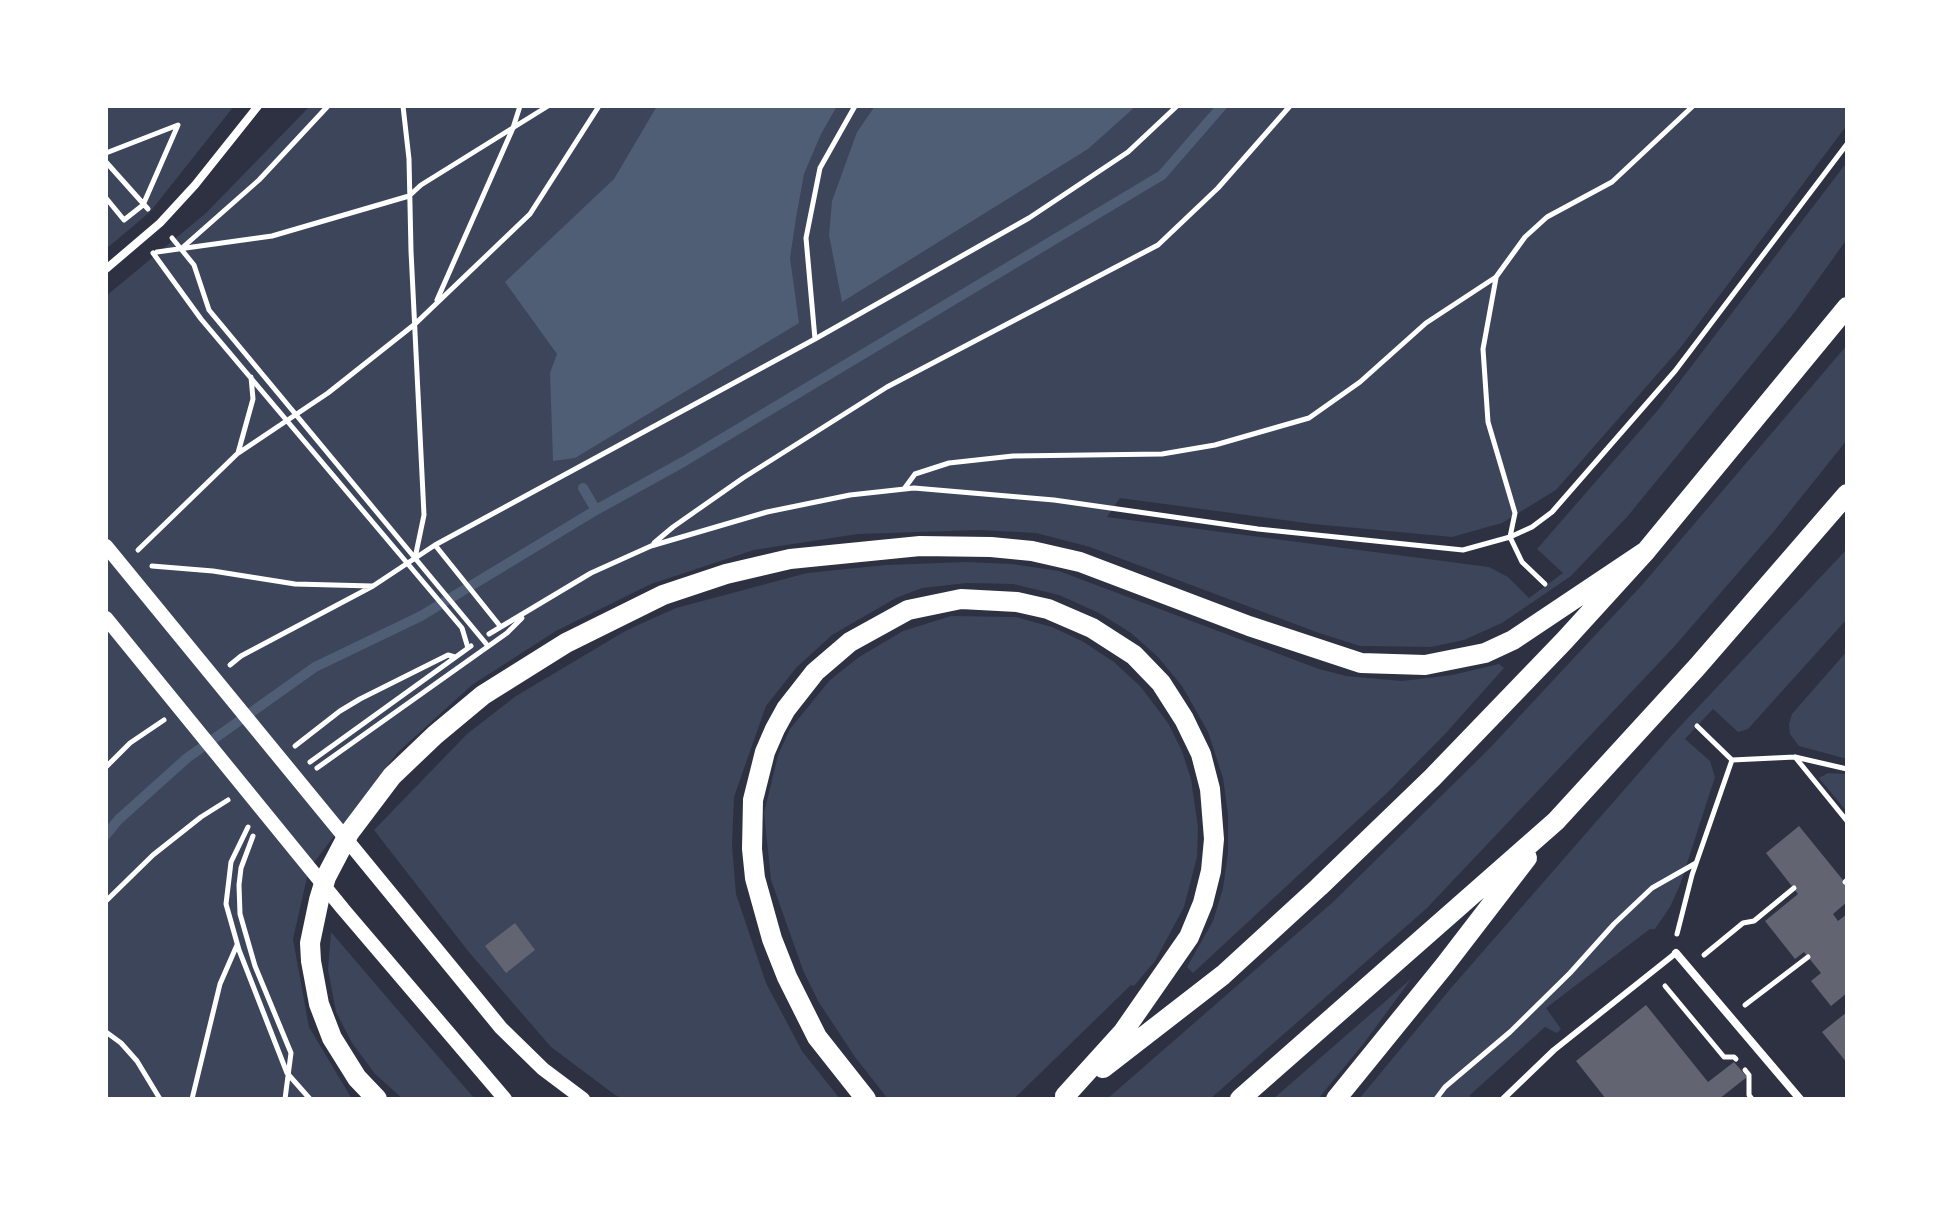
<!DOCTYPE html>
<style>
body{margin:0}
#map{position:relative;width:1953px;height:1205px;overflow:hidden;background:#2d3142;font-family:Inter,sans-serif}
canvas{display:block}
.frame{position:absolute;inset:0;border:108px solid #fff;pointer-events:none}
</style>
<div id="map">
<canvas width="1953" height="1205"></canvas>
<div class="frame"></div>
</div>
<script>
const ctx = document.querySelector('canvas').getContext('2d');
ctx.lineJoin = 'round';
function fillPath(path, color) { ctx.fillStyle = color; ctx.fill(path, 'evenodd'); }
const toPath = rows => new Path2D(rows.map(r => 'M' + r).join(''));
function strokePath(path, color, width, dash) { ctx.strokeStyle = color; ctx.lineWidth = width; ctx.lineCap = dash ? 'butt' : 'round'; ctx.setLineDash(dash || []); ctx.stroke(path); }
const green = toPath([
 [106,106,234,106,150,212,106,249],
 [310,106,1847,106,1847,125,1681,347,1556,490,1502,523,1452,537,1313,524,1120,498,1107,517,1489,567,1508,577,1529,598,1563,573,1537,549,1658,410,1847,162,1847,239,1794,313,1627,517,1571,576,1502,623,1464,640,1431,647,1360,646,1319,633,1090,547,1036,533,979,530,858,534,754,550,651,584,556,631,472,685,398,752,309,869,293,939,309,1027,352,1099,106,1099,106,296,206,213],
 [1847,345,1847,440,1775,530,1673,648,1427,908,1210,1099,1107,1099,1333,902,1488,750,1642,585],
 [1847,549,1847,619,1748,729,1738,732,1713,709,1685,739,1710,761,1715,777,1680,885,1670,907,1655,929,1650,929,1546,1008,1561,1029,1557,1033,1545,1027,1470,1095,1471,1099,1452,1097,1450,1099,1359,1099,1451,988,1671,736],
 [966,562,1012,564,1059,571,1319,669,1346,676,1402,681,1452,675,1499,664,1504,668,1446,733,1388,792,1193,973,1187,967,1213,921,1223,888,1228,852,1228,815,1223,778,1208,732,1182,686,1158,657,1131,633,1099,613,1059,595,1013,584,967,583,922,588,896,598,832,635,796,668,766,706,734,797,732,845,736,894,766,983,802,1051,840,1099,625,1099,615,1095,551,1047,468,951,374,830,467,734,516,696,627,630,676,608,807,573,886,565],
 [951,616,1016,617,1052,627,1082,641,1114,662,1141,687,1168,723,1182,751,1191,779,1198,827,1197,857,1184,907,1155,961,1134,986,1131,985,1020,1093,1013,1099,888,1099,855,1057,818,1001,803,970,771,880,764,813,778,755,790,729,830,680,859,657,903,631],
 [1847,651,1847,759,1799,746,1790,734,1789,724,1792,714],
 [1828,773,1847,774,1847,812,1819,778],
 [331,932,396,1008,475,1099,403,1099,375,1074,352,1043,336,1012,328,970],
 [1412,978,1364,1043,1318,1099,1273,1099]
]);
const water = toPath([
 [657,106,837,106,821,134,804,174,796,218,790,258,799,323,575,458,553,461,550,373,557,354,505,282,614,179],
 [875,106,1136,106,1088,149,842,302,829,235,832,201,857,132]
]);
const stream = toPath([
 [583,488,596,510],
 [106,835,118,820,187,758,315,667,421,616,596,510,683,462,1162,175,1222,106]
]);
const building = toPath([
 [1799,826,1847,885,1847,902,1833,914,1838,921,1847,914,1847,993,1831,1006,1811,981,1821,973,1804,952,1795,959,1765,921,1798,894,1766,853],
 [515,923,535,950,506,973,485,946],
 [1646,1005,1708,1082,1734,1062,1747,1077,1719,1099,1606,1099,1576,1061],
 [1847,1012,1847,1063,1822,1032]
]);
const path = toPath([
 [403,106,409,159,411,251,424,515,415,558],
 [106,153,178,125,143,205,124,220,106,198],
 [106,162,148,209],
 [172,238,194,265,209,310,488,646],
 [182,248,259,180,328,106],
 [157,252,272,236,409,196,421,185,548,106],
 [153,253,201,319,462,628,468,648],
 [1496,278,1483,349,1488,422,1515,513,1510,537,1522,562,1545,584],
 [437,300,513,128,520,106],
 [815,339,806,238,820,168,855,106],
 [238,453,253,399,251,377],
 [904,489,915,474,949,463,1013,456,1162,454,1215,445,1309,418,1360,382,1426,323,1496,277,1525,237,1547,217,1612,182,1693,106],
 [654,543,673,527,743,478,887,387,1158,245,1218,188,1290,106],
 [435,545,500,626],
 [138,550,237,454,328,393,415,324,530,214,599,106],
 [152,566,213,571,295,584,372,586],
 [489,634,591,573,651,546,767,512,850,495,914,488,1054,500,1258,529,1463,550,1510,537,1532,527,1552,512,1675,371,1847,144],
 [230,665,241,656,373,586,435,545,815,339,1029,218,1128,152,1177,106],
 [1697,726,1732,760,1795,757,1847,769],
 [295,746,340,711,360,699,448,655,455,657],
 [1795,757,1847,821],
 [310,762,471,646],
 [106,767,130,743,164,720],
 [317,768,507,633,522,618],
 [248,827,231,862,226,904,239,950,287,1073,310,1099],
 [253,836,241,868,239,885,240,914,255,966,291,1053,285,1099],
 [1845,882,1847,880],
 [106,901,153,855,201,817,228,800],
 [1677,934,1692,875,1732,760],
 [1704,955,1743,923,1754,921,1794,888],
 [1665,986,1724,1057,1734,1057,1736,1059],
 [1745,1005,1808,957],
 [106,1032,121,1043,137,1061,160,1099],
 [1745,1070,1749,1075,1749,1095,1752,1099],
 [192,1099,220,984,237,945],
 [1436,1099,1445,1087,1510,1032,1570,973,1614,924,1652,888,1696,863]
]);
const service = toPath([
 [1503,1099,1554,1050,1676,953]
]);
const minor = toPath([
 [106,269,160,223,195,185,258,106],
 [1676,953,1800,1099]
]);
const tertiary = toPath([
 [106,546,501,1028,543,1069,583,1099],
 [106,618,343,909,505,1099]
]);
const primary = toPath([
 [1103,1068,1223,975,1319,887,1432,778,1564,641,1646,551,1847,307],
 [377,1099,357,1078,332,1038,319,1004,311,961,310,943,319,900,326,877,349,833,392,776,435,735,483,695,566,643,663,595,726,574,790,559,920,546,991,547,1032,551,1080,562,1249,626,1361,663,1425,665,1485,653,1513,640,1646,551],
 [866,1099,817,1037,787,977,772,939,755,878,752,849,753,800,765,752,775,729,786,709,815,672,850,642,908,610,961,599,1017,602,1048,609,1092,628,1134,655,1161,683,1184,719,1201,754,1210,789,1214,839,1211,871,1203,903,1189,937,1123,1032,1065,1096],
 [1240,1099,1556,821,1697,667,1847,494],
 [1336,1099,1444,966,1527,858]
]);
fillPath(green, '#3c4559');
fillPath(water, '#4f5d75');
strokePath(stream, '#4f5d75', 10);
fillPath(building, '#626471');
strokePath(path, '#fff', 5);
strokePath(service, '#fff', 6);
strokePath(minor, '#fff', 8);
strokePath(tertiary, '#fff', 14);
strokePath(primary, '#fff', 20);
</script>
